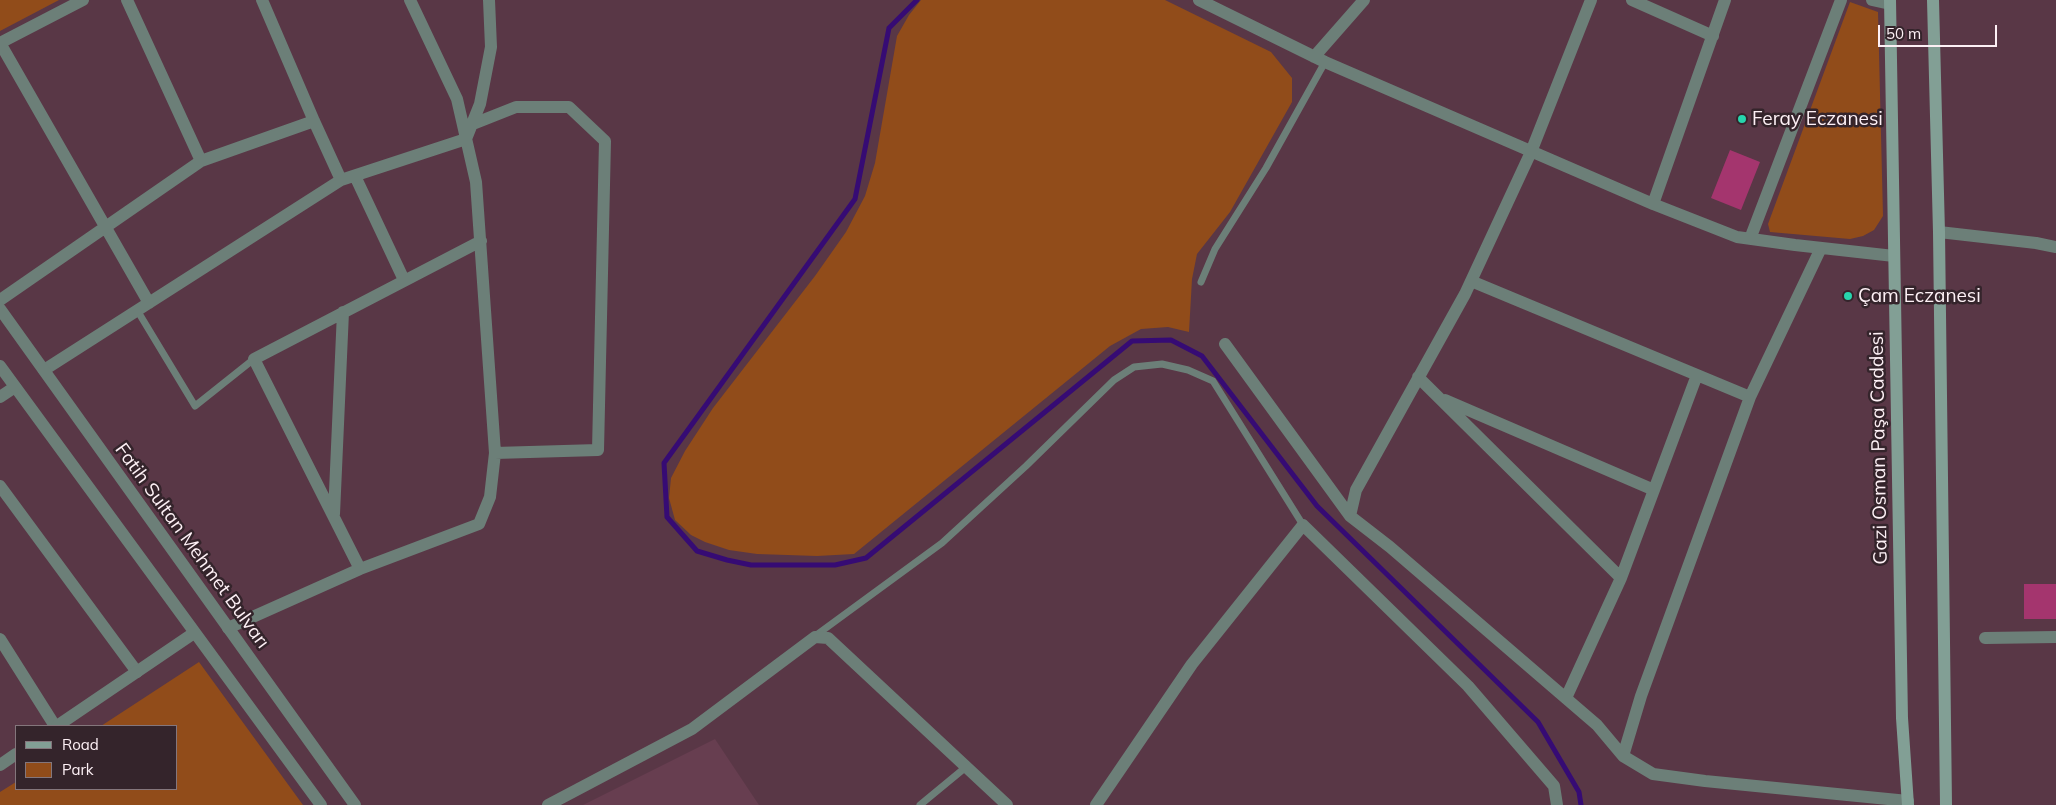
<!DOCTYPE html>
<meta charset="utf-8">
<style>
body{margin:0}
#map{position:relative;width:2056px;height:805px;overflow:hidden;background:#593746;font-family:Mulish,sans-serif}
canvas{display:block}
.legend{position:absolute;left:15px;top:725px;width:162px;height:65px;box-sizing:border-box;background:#34242b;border:1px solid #84767c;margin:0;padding:6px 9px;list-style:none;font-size:15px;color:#fdf0f5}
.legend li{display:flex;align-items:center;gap:10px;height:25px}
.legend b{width:25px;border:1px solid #84767c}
.scale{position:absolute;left:1878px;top:25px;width:119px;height:22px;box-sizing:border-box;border:2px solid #fdf0f5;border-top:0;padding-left:6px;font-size:15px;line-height:18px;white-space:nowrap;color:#fdf0f5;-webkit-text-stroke:4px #34242b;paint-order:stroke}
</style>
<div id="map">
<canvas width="2056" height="805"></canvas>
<ul class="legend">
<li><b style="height:6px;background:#829f95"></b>Road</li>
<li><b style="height:14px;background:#914c1a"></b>Park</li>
</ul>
<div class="scale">50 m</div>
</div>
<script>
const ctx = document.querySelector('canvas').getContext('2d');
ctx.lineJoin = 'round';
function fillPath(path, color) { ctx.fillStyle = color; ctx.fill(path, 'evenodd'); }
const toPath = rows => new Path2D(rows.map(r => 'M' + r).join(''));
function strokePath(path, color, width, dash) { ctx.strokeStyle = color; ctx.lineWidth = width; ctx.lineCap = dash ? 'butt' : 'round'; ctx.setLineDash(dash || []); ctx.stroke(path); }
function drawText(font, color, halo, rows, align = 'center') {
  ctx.font = font + ' Mulish,sans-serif'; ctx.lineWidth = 5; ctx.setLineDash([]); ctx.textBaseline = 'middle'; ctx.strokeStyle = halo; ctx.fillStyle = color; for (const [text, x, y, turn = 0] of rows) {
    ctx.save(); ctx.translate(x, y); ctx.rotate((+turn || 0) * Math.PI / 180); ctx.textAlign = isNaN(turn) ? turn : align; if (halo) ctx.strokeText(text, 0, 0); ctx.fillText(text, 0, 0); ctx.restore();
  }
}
const built = toPath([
 [715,739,759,805,583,805]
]);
const green = toPath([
 [0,0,59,0,0,31],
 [921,0,1165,0,1271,52,1292,78,1292,102,1230,212,1197,254,1192,279,1189,332,1168,327,1141,329,1110,346,854,554,817,556,757,554,729,550,705,542,691,535,675,520,669,498,671,478,685,451,713,408,815,276,846,232,865,196,875,163,897,36,909,15],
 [1850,2,1878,12,1883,216,1874,230,1863,236,1850,239,1770,232,1768,224],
 [199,662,303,805,0,805,0,792,16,782,16,789,176,789,176,726,101,726]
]);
const stream = toPath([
 [917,0,889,28,855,199,664,463,667,517,697,551,727,560,751,565,835,565,866,558,1132,341,1171,340,1202,356,1317,506,1538,722,1579,792,1581,805]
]);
const building = toPath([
 [1730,150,1760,162,1741,210,1711,198],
 [2024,584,2056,584,2056,619,2024,619]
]);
const service = toPath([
 [1201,282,1215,249,1266,168,1325,62],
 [137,310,195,406,254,359],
 [815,636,942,543,1026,466,1114,380,1134,367,1162,364,1188,370,1213,381,1303,525],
 [920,805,966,767]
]);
const minor = toPath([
 [127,0,201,161],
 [262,0,314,121,341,180],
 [1199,0,1325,62,1653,204,1737,237,1795,245,1894,256],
 [1632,0,1713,36],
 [1872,0,1890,4],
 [0,43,149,303],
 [0,43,83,0],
 [1314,57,1364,0],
 [468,126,516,107,569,107,605,141,598,450,495,453],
 [355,176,404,280],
 [1653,204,1725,0],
 [1939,232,2036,243,2056,247],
 [1750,239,1841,0],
 [1471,281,1750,397],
 [0,300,201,161,314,121],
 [1225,344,1350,516,1390,547,1597,725,1623,756,1653,774,1705,781,1908,801],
 [44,370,341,180,466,139,480,104,491,47,489,0],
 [1418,377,1621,578,1566,698],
 [0,397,15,387],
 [1445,400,1654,490],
 [0,486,137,672],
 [334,514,343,312],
 [1350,516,1356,490,1465,294,1531,152,1591,0],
 [360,569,254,359,481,241],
 [1621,578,1697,375],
 [228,628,360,569,479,524,490,497,495,453,476,182,457,99,410,0],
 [1985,638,2056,637],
 [0,639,55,726],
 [1623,756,1641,696,1750,397,1821,248],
 [548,805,692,729,815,637,828,638,1007,805],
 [1096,805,1192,664,1303,525,1468,686,1554,786,1557,805]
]);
const tertiary = toPath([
 [0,309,355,805],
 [0,366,321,805],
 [57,726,194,633],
 [0,765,16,754]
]);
const secondary = toPath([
 [1890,0,1902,718,1908,805],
 [1933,0,1939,232,1946,805]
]);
const markers = [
 [1742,119,5,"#27d5ad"],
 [1848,296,5,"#27d5ad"]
];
const poiNames = [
 ["Feray Eczanesi",1752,119],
 ["Çam Eczanesi",1858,296]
];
const streetNames = [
 ["Gazi Osman Paşa Caddesi",1879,448,-91],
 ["Fatih Sultan Mehmet Bulvarı",192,546,54]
];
fillPath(built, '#673e50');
fillPath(green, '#914c1a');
strokePath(stream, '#360b74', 5);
fillPath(building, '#a4356e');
strokePath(service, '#6c7f78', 7);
strokePath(minor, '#6c7f78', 12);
strokePath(tertiary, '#6c7f78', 12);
strokePath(secondary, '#829f95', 12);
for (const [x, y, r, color] of markers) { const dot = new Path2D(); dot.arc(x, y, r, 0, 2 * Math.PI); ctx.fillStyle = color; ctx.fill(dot); strokePath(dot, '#34242b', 2); }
drawText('19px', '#fdf0f5', '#34242b', poiNames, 'left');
drawText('19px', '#fdf0f5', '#34242b', streetNames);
</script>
